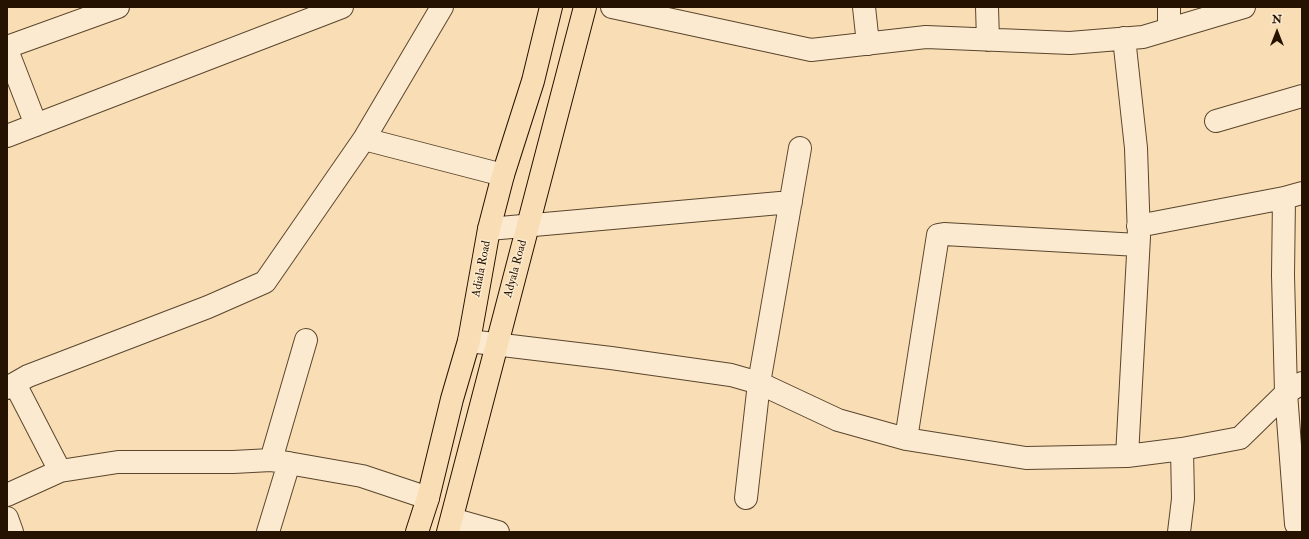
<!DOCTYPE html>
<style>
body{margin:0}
#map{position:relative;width:1309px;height:539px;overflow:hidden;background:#f9deb5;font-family:"IM FELL Double Pica",serif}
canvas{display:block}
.frame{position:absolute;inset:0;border:8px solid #251200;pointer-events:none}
.north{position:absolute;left:1257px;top:12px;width:40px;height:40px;-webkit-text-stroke:3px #fbeacf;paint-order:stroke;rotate:0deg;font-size:11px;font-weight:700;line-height:16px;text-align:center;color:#251200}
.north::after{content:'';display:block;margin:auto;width:14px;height:18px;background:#251200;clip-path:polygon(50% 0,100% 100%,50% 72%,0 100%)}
</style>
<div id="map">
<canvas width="1309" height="539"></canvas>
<div class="frame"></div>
<div class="north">N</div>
</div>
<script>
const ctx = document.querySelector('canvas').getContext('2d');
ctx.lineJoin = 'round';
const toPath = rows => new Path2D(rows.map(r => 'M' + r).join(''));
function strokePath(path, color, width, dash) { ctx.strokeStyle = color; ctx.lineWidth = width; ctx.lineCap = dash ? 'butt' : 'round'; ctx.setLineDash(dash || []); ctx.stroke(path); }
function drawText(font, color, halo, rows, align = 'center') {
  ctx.font = font + ' "IM FELL Double Pica",serif'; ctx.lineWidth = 3; ctx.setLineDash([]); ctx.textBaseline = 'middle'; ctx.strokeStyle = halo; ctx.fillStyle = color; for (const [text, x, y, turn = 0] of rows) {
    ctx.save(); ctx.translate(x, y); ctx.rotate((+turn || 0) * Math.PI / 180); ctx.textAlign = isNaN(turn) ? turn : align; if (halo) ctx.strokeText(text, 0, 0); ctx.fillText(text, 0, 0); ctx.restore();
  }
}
const minor = toPath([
 [612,7,811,50,926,37,1070,43,1143,37,1244,7],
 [864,7,868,44],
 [987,7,988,40],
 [1169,7,1169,29],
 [1124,38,1136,148,1139,237,1127,456],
 [7,47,118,7],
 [7,50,36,125],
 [1216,121,1302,96],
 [7,136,342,7],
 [364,139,442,7],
 [1284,198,1283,275,1286,393,1296,524],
 [1138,226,1284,198,1302,193],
 [489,229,791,202],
 [469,341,611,358,731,375,759,383,838,420,906,439,1026,458,1127,456,1182,449,1240,438,1286,393,1302,383],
 [15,384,60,471,118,462,233,462,271,460,362,476,428,498],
 [7,388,28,376,208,307,265,282,364,139,503,175],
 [906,439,938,235,944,234,1138,245],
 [271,460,306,340],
 [7,495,60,471],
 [746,498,759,383,800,148],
 [7,518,12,532],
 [452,519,498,532],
 [268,532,289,463],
 [1179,532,1183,499,1182,449]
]);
const primary = toPath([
 [417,532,428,498,452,399,469,341,489,229,503,175,533,81,551,7],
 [448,532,585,7]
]);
const streetNames = [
 ["Adiala Road",482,269,-79],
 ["Adyala Road",516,269,-75]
];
strokePath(minor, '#5a452d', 24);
strokePath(primary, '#251200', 24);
strokePath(minor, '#fbeacf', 22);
strokePath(primary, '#f9deb5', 22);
drawText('12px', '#251200', '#fbeacf', streetNames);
</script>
